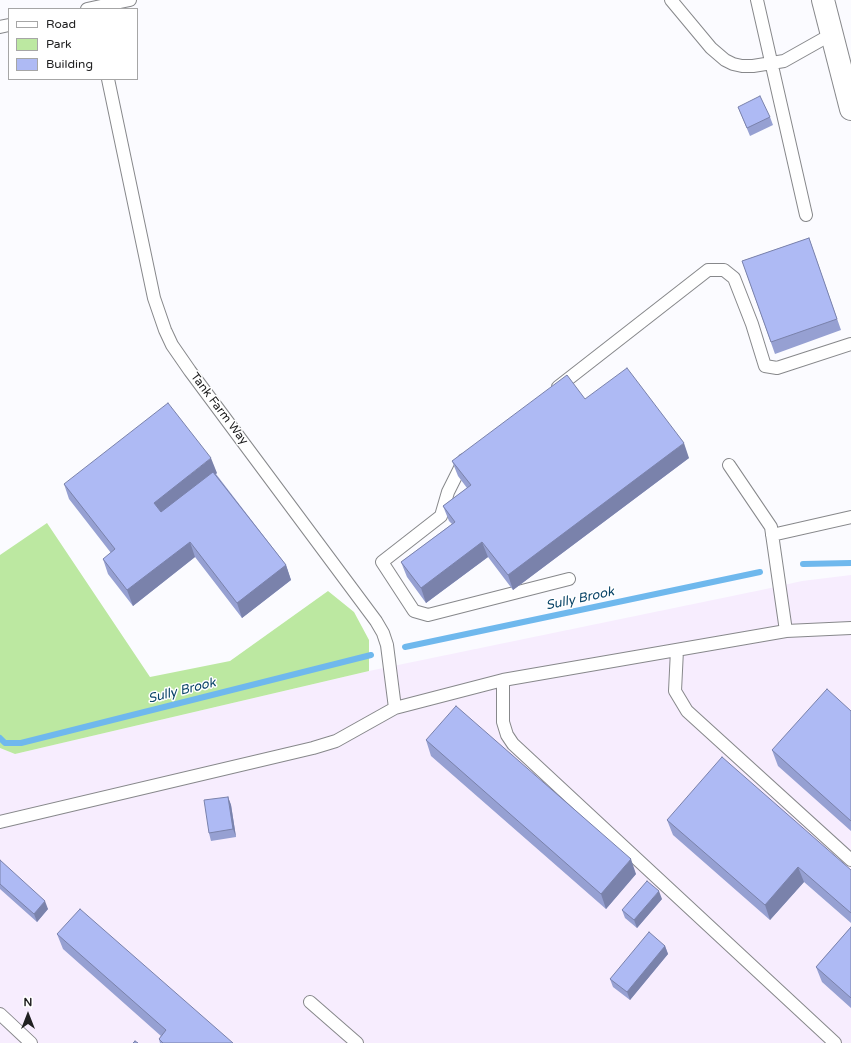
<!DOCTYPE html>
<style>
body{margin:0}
#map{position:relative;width:851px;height:1043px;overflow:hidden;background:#fbfbff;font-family:"Varela Round",sans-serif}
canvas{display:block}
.legend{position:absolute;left:8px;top:8px;width:130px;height:72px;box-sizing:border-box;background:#fff;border:1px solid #a6a6a6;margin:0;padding:5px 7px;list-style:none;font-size:12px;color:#202021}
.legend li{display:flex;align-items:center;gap:8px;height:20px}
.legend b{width:20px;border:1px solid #a6a6a6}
.north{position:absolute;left:8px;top:995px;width:40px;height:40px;-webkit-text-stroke:3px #fff;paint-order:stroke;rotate:0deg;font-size:11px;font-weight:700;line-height:16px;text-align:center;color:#202021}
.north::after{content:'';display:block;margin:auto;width:14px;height:18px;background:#202021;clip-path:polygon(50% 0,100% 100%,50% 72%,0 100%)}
</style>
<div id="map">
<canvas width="851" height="1043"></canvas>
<ul class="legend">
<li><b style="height:5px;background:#fff"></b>Road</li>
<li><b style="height:11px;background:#bce8a1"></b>Park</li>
<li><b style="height:11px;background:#aebaf4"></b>Building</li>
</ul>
<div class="north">N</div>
</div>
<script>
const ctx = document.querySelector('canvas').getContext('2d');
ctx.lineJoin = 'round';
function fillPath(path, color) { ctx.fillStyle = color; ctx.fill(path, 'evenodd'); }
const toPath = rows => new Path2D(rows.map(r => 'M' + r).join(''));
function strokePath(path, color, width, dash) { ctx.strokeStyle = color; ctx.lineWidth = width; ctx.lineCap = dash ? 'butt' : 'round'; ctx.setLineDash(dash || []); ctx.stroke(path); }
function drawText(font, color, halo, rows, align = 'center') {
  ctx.font = font + ' "Varela Round",sans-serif'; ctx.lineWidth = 3; ctx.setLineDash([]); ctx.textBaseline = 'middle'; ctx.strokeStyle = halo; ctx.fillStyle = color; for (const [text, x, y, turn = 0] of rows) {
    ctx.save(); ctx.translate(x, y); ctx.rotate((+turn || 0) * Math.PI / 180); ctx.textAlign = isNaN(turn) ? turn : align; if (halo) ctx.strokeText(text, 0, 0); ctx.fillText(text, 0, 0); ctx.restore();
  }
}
const industrial = toPath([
 [851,575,851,880,728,772,770,920,804,882,851,923,851,1043,0,1043,0,748,15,754,369,671,766,589,802,581]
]);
const green = toPath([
 [47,523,150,677,230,661,328,591,354,612,369,640,369,671,15,754,0,748,0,555]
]);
const stream = toPath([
 [803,564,851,563],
 [405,647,760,572],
 [0,738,5,743,21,743,371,655]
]);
const service = toPath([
 [671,0,711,48,725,60,733,64,742,66,753,66,784,61,832,34],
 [757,0,806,215],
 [87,9,130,0],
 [0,27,9,25],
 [108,79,154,298,165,330,172,345,190,371,376,621,383,633,387,645,395,708],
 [558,387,708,270,724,270,734,278,752,324,765,366,777,368,851,344],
 [464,460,448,492,441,516,382,562,414,611,428,615,569,579],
 [729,465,771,527,786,631],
 [772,535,851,517],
 [677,650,675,691,687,711,851,860],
 [503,680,503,722,507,735,513,744,835,1043],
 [0,822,313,748,336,741,395,708,503,680,786,631,851,628],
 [310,1002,357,1043],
 [0,1014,31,1043]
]);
const secondary = toPath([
 [823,0,851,109]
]);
const wall = toPath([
 [738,107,770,117,773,125,750,136],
 [809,238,841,330,775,354,742,261],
 [585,399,689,458,513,590,488,557,426,603,407,577,401,562,452,524,449,521,443,506,467,488,458,476,452,461],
 [217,473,216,474,286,565,291,580,242,618,195,557,133,606,108,574,103,559,111,553,69,499,64,484],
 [851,711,851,831,778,766,772,750],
 [426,740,636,874,606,909,431,756],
 [228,797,231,805,236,837,211,841,209,833],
 [667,820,851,870,851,923,804,882,770,920,673,835],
 [0,860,48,909,37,922,0,889],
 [662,899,637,928,625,918,622,910],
 [851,927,851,1008,822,982,816,967],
 [57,934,233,1043,160,1043,159,1039,161,1036,63,949],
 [665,946,668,954,630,1000,613,987,610,979]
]);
const shadedWall = toPath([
 [684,443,689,458,513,590,508,575],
 [211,458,217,473,160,518,154,503],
 [190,542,195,557,133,606,127,590],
 [482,542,488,557,426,603,421,588],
 [286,565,291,580,242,618,237,603],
 [228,797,231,805,236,837,233,829],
 [631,859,636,874,606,909,601,894],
 [798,867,804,882,770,920,765,905],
 [659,891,662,899,637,928,634,920],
 [45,901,48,909,37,922,34,914],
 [665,946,668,954,630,1000,627,992]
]);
const building = toPath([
 [760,96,770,117,747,128,738,107,760,96],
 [809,238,837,319,771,342,742,261,809,238],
 [627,368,684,443,508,575,482,542,421,588,401,562,455,522,443,506,471,485,452,461,567,375,585,399,627,368],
 [168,403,211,458,154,503,161,512,213,472,286,565,237,603,190,542,127,590,103,559,115,549,64,484,168,403],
 [827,689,851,711,851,821,772,750,827,689],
 [456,706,631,859,601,894,426,740,456,706],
 [722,757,851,870,851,913,798,867,765,905,667,820,722,757],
 [228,797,233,829,209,833,204,800,228,797],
 [0,860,45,901,34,914,0,884,0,860],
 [647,881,659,891,634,920,622,910,647,881],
 [80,909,233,1043,163,1043,159,1039,166,1030,57,934,80,909],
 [851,927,851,998,816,967,851,927],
 [649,932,665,946,627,992,610,979,649,932],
 [135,1041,138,1043,133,1043,135,1041]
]);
const streetNames = [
 ["Tank Farm Way",219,409,53]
];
const waterNames = [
 ["Sully Brook",580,599,-12],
 ["Sully Brook",182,691,-14]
];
fillPath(industrial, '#f7edfe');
fillPath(green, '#bce8a1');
strokePath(stream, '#6fb8ed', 6);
strokePath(service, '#87888b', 14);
strokePath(secondary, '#87888b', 24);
strokePath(service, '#fff', 12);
strokePath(secondary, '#fff', 22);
fillPath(wall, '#96a0d2');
fillPath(shadedWall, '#7a82ab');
fillPath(building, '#aebaf4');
strokePath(building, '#7a82ab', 1);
drawText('12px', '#202021', '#fff', streetNames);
drawText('italic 13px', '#0a4467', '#fff', waterNames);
</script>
